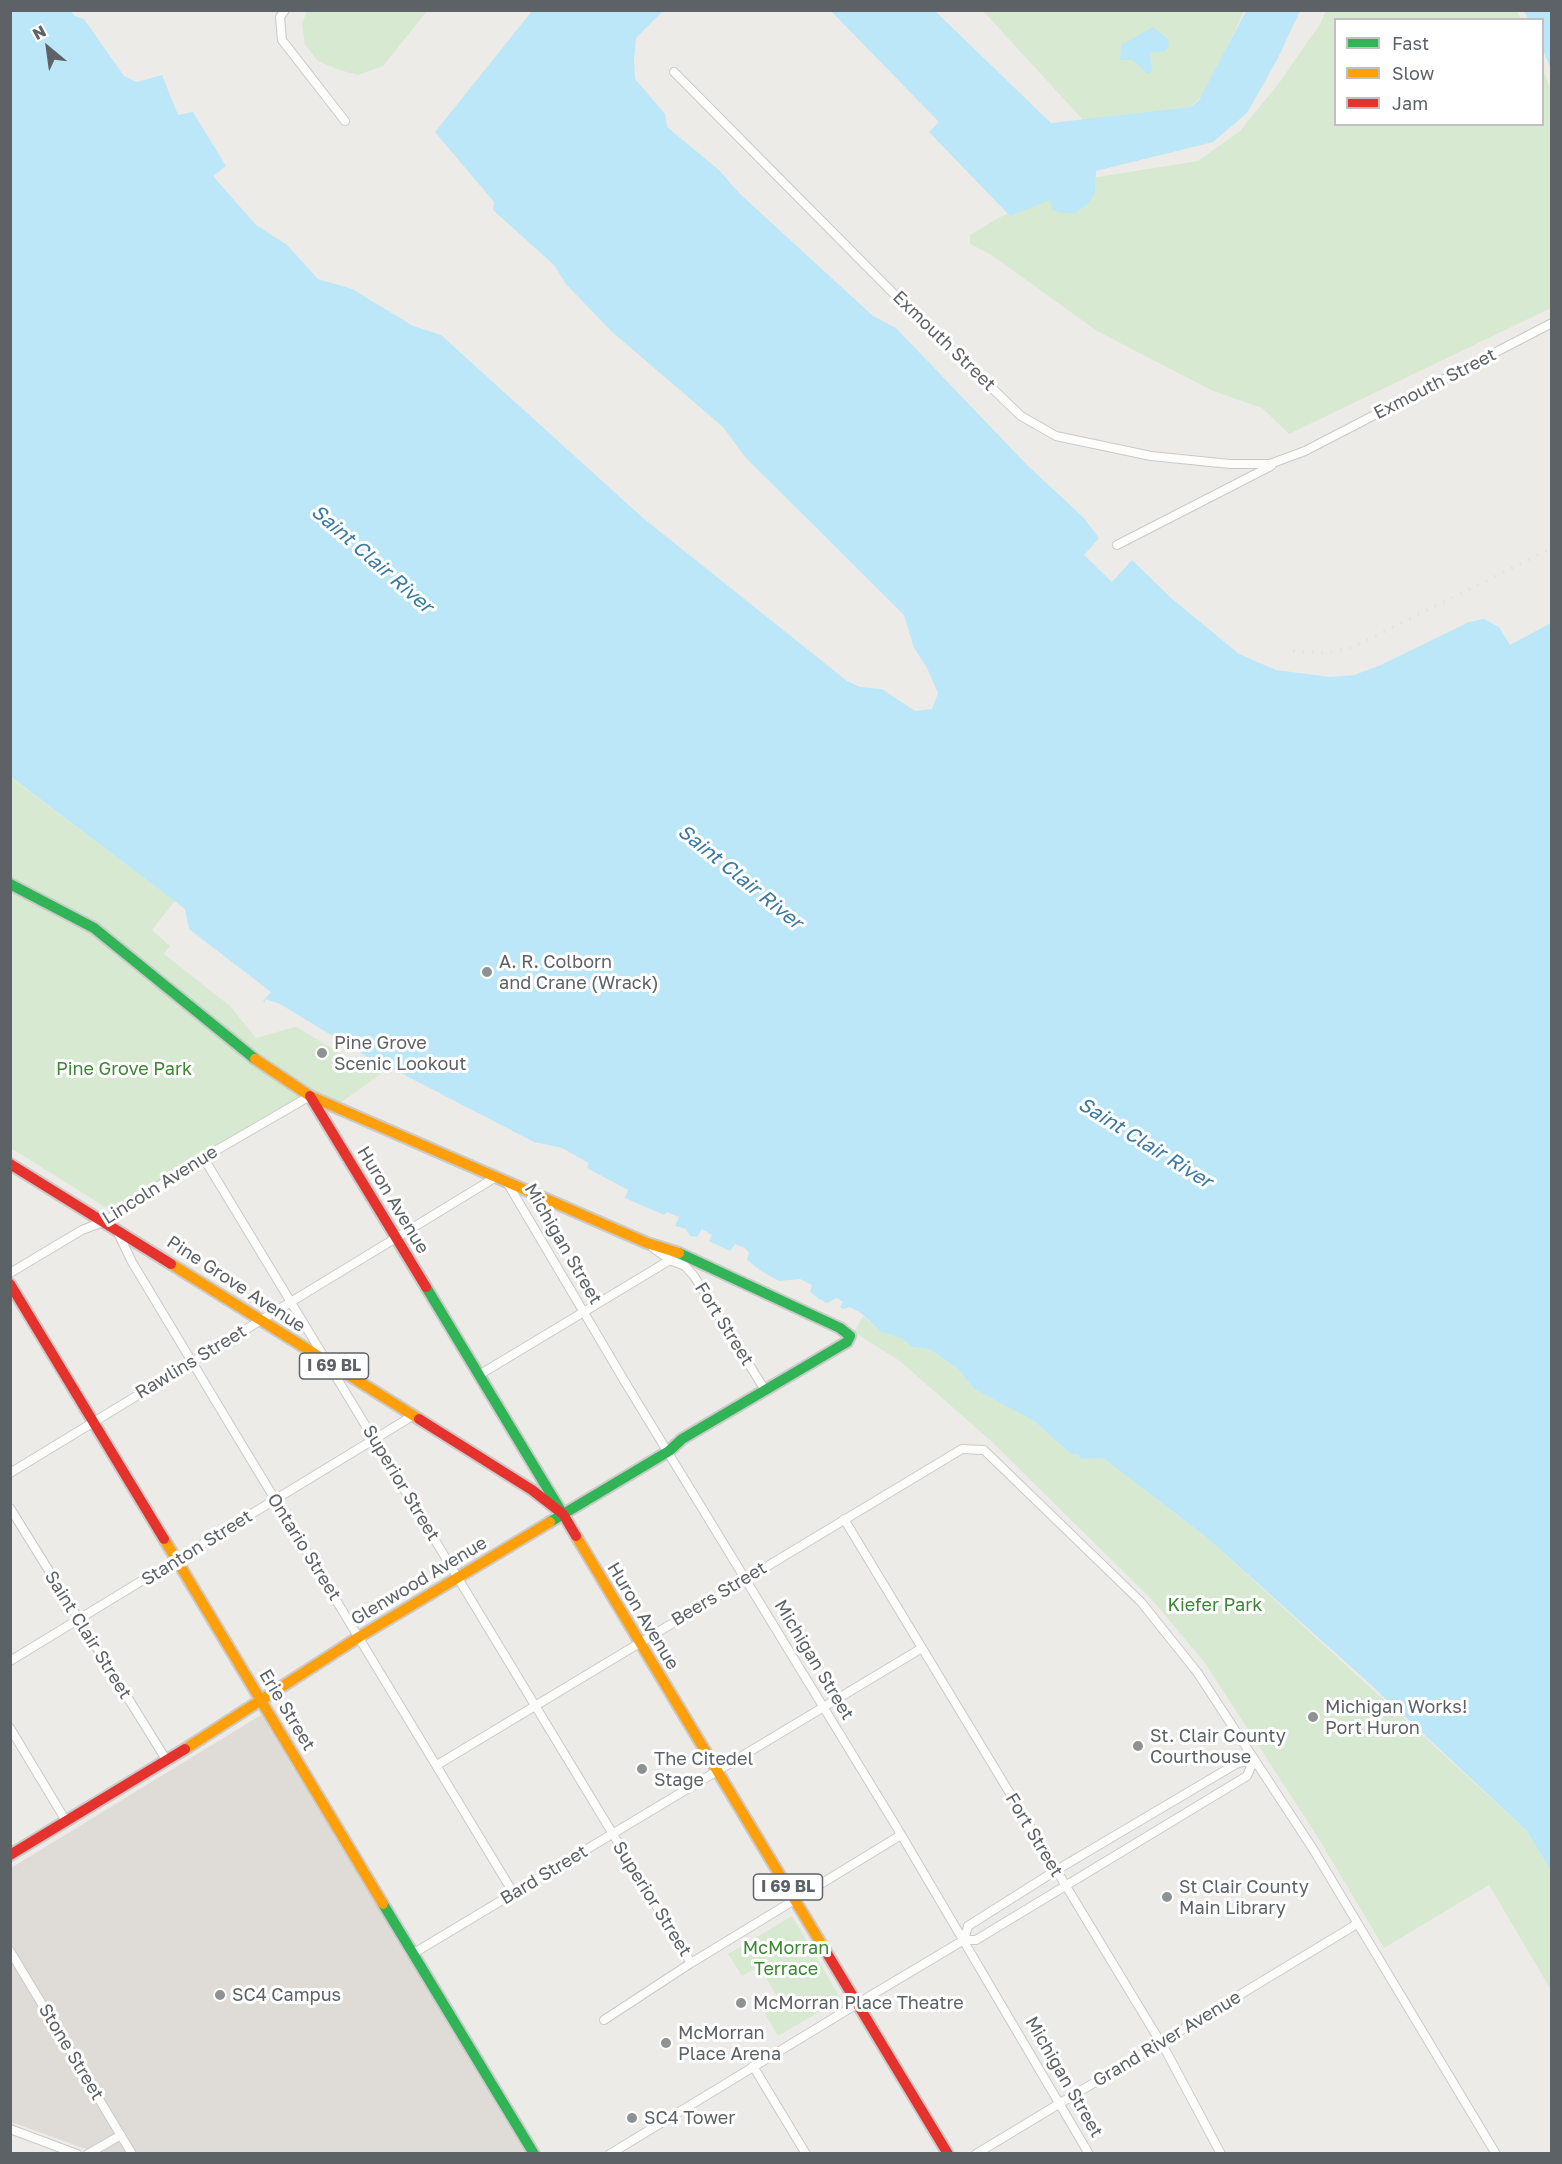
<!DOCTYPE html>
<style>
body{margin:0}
#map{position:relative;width:1562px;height:2164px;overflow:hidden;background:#edebe7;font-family:"Golos Text",sans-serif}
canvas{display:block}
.frame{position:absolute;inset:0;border:12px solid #5d6266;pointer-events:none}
.legend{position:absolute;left:1334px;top:18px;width:210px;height:108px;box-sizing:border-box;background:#fff;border:2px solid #bec0c2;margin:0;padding:8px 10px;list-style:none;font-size:18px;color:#5d6266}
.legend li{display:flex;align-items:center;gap:12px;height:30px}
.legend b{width:30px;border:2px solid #bec0c2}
.north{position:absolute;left:18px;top:18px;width:60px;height:60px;-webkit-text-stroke:4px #fff;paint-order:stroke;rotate:331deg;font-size:16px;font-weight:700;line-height:24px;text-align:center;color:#5d6266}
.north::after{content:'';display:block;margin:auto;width:21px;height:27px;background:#5d6266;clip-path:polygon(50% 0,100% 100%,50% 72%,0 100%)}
</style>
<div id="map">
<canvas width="1562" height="2164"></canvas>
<div class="frame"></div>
<ul class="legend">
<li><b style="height:8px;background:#30b455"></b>Fast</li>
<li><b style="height:8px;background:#ff9f0a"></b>Slow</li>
<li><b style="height:8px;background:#e5322d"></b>Jam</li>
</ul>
<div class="north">N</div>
</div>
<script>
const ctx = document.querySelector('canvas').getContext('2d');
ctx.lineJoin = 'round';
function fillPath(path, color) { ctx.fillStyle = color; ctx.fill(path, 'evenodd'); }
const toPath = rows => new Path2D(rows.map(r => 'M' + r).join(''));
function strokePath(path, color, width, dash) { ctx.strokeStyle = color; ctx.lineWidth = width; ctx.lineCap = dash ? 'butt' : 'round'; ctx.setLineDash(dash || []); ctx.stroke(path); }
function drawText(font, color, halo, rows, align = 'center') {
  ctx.font = font + ' "Golos Text",sans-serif'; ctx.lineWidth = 6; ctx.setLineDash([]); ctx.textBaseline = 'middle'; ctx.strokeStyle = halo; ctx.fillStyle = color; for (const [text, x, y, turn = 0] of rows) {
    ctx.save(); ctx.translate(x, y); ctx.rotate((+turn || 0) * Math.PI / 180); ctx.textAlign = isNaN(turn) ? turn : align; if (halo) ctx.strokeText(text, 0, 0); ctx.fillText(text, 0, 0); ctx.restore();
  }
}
const education = toPath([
 [261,1715,525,2153,97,2153,11,2122,11,1868]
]);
const green = toPath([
 [1517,10,1521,19,1336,20,1336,124,1542,124,1543,69,1551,91,1551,308,1289,434,1262,408,1213,391,1097,331,990,254,970,244,970,235,998,218,1079,180,1198,161,1240,131,1279,83,1320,24,1326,11],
 [307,11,307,10,427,11,383,66,358,75,339,70,318,61,305,45,302,24],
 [983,11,1244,11,1208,89,1191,107,1083,120],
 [10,777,175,901,152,930,170,946,164,954,230,1006,256,1038,298,1026,381,1074,340,1103,312,1090,110,1210,11,1148],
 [863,1316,881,1332,901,1338,912,1347,928,1349,941,1357,958,1369,974,1389,1034,1421,1071,1454,1078,1454,1082,1459,1103,1458,1206,1537,1527,1831,1551,1871,1551,1990,1489,1885,1384,1948,1317,1836,1205,1663,1154,1602,991,1441,901,1362,854,1332],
 [792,1916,841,1999,778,2036,765,2014,781,2003,759,1966,742,1976,728,1954]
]);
const water = toPath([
 [10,11,71,11,75,16,84,19,124,76,137,82,162,75,178,115,193,112,226,166,213,176,256,225,287,245,318,279,352,289,413,326,441,335,643,518,847,681,860,687,882,689,915,711,932,709,938,693,927,668,914,648,904,615,746,458,723,427,611,331,566,284,554,265,493,210,494,202,435,132,532,11,663,11,636,38,634,59,635,79,665,114,667,127,719,170,739,193,873,316,896,328,1027,465,1083,517,1099,538,1084,555,1112,582,1132,560,1170,597,1239,654,1276,670,1330,677,1354,675,1381,665,1469,622,1484,619,1499,627,1510,645,1551,623,1551,1871,1527,1831,1370,1684,1206,1537,1103,1458,1081,1459,1078,1454,1071,1454,1034,1421,974,1389,958,1369,941,1357,928,1349,912,1347,901,1338,881,1332,861,1313,850,1307,843,1309,840,1307,843,1302,837,1298,827,1303,819,1299,810,1292,812,1285,800,1279,779,1281,761,1271,747,1260,749,1253,745,1248,735,1244,730,1251,709,1241,712,1235,702,1229,697,1237,690,1236,686,1229,675,1226,679,1217,667,1212,664,1215,625,1198,628,1190,587,1168,589,1163,562,1148,534,1142,393,1069,381,1074,364,1066,263,1001,271,992,189,929,185,909,11,777],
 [831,11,935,11,1051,123,1191,107,1199,100,1246,11,1300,11,1277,60,1247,113,1213,142,1096,171,1095,192,1089,203,1075,213,1060,213,1052,209,1050,200,1010,216,929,132,939,122],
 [1524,11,1551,11,1551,69,1543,50,1542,20,1528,19],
 [1153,27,1168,39,1169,46,1165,51,1150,53,1152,71,1148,74,1132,60,1120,60,1121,45]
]);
const pier = toPath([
 [265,999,280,1004,389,1070,381,1074,364,1068,290,1023,265,1004]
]);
const street = toPath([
 [285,10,280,17,282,40,345,121],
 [674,72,898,298,1021,416,1056,436,1151,456,1230,464,1270,464,1305,451,1552,323],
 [1117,545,1271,466],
 [203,1157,691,1963],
 [508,1184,625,1382,896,1826,1089,2154],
 [117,1231,132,1262,233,1430,514,1894],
 [653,1248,670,1260,685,1266,694,1276,765,1390],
 [10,1273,82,1230,103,1222,191,1165,310,1096],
 [479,1375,670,1260],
 [10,1473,496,1177],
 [10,1508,167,1761],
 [844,1519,1167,2053,1221,2154],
 [10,1661,414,1415],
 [10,1728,66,1821],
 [437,1765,962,1449,984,1450,1141,1602,1197,1672,1313,1849,1496,2154],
 [964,1940,968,1926,1055,1871,1236,1764,1254,1759],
 [10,1951,132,2154],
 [414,1953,922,1648],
 [604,2020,691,1963,901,1835],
 [753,2066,806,2154],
 [10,2129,77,2154],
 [88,2154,121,2135],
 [610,2154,875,1993,964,1940,976,1940,1247,1776,1254,1759],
 [976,2154,1357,1924]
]);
const fast = toPath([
 [10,884,94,928,255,1059],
 [426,1287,561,1511],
 [550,1522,669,1451,682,1439,847,1342,850,1336,840,1328,679,1253],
 [383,1904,534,2154]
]);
const slow = toPath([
 [255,1059,310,1096,647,1243,679,1253],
 [171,1264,419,1419],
 [576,1536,828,1955],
 [164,1539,383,1904],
 [185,1749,359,1637,550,1522]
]);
const jam = toPath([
 [310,1096,426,1287],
 [10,1164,171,1264],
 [10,1284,164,1539],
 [419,1419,532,1490,563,1514,576,1536],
 [10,1855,185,1749],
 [828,1955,948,2154]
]);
const rail = toPath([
 [1293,651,1324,653,1351,648,1552,548]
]);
const markers = [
 [487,972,6,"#8f9293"],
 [322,1053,6,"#8f9293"],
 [1313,1717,6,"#8f9293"],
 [1138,1746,6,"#8f9293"],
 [642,1769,6,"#8f9293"],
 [1167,1897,6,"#8f9293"],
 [220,1995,6,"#8f9293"],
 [741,2003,6,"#8f9293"],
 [666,2043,6,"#8f9293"],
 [632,2118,6,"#8f9293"]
];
const shields = [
 [334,1366,69],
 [788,1887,69]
];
const shieldNames = [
 ["I 69 BL",334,1366],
 ["I 69 BL",788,1887]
];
const streetNames = [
 ["Exmouth Street",944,341,44],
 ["Exmouth Street",1435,384,-27],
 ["Lincoln Avenue",160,1185,-32],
 ["Huron Avenue",393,1200,59],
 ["Michigan Street",563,1244,60],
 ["Pine Grove Avenue",236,1284,33],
 ["Fort Street",724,1324,58],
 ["Rawlins Street",191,1362,-31],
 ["Superior Street",401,1483,59],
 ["Ontario Street",304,1547,58],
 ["Stanton Street",197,1548,-32],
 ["Glenwood Avenue",419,1581,-31],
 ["Beers Street",719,1594,-31],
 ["Huron Avenue",643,1616,59],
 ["Saint Clair Street",88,1635,58],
 ["Michigan Street",814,1660,59],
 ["Erie Street",287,1710,59],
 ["Fort Street",1034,1835,59],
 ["Bard Street",544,1875,-31],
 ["Superior Street",652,1899,58],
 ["Grand River Avenue",1167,2039,-31],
 ["Stone Street",71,2052,59],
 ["Michigan Street",1064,2077,60]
];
const poiNames = [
 ["A. R. Colborn",499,962],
 ["and Crane (Wrack)",499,983],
 ["Pine Grove",334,1043],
 ["Scenic Lookout",334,1064],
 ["Michigan Works!",1325,1707],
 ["Port Huron",1325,1728],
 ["St. Clair County",1150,1736],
 ["Courthouse",1150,1757],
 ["The Citedel",654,1759],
 ["Stage",654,1780],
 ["St Clair County",1179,1887],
 ["Main Library",1179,1908],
 ["SC4 Campus",232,1995],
 ["McMorran Place Theatre",753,2003],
 ["McMorran",678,2033],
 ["Place Arena",678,2054],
 ["SC4 Tower",644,2118]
];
const parkNames = [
 ["Pine Grove Park",124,1069],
 ["Kiefer Park",1215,1605],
 ["McMorran",786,1948],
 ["Terrace",786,1969]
];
const waterNames = [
 ["Saint Clair River",372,559,41],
 ["Saint Clair River",740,877,39],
 ["Saint Clair River",1145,1143,32]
];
fillPath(education, '#dfdbd7');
fillPath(green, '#d8e9d2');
fillPath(water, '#bbe7f8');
fillPath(pier, '#edebe7');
strokePath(street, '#c9cac9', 10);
strokePath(fast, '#c9cac9', 14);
strokePath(slow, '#c9cac9', 14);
strokePath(jam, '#c9cac9', 14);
strokePath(street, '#fcfcfb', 8);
strokePath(fast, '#30b455', 10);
strokePath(slow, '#ff9f0a', 10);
strokePath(jam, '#e5322d', 10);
strokePath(rail, '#e3e2e3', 3, [1.5, 8]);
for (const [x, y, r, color] of markers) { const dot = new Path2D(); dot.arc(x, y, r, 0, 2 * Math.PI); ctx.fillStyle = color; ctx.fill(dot); strokePath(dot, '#fff', 2); }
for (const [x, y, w] of shields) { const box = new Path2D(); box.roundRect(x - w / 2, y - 13, w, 26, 4.5); ctx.fillStyle = '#fff'; ctx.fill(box); strokePath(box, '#5d6266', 1.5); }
drawText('bold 16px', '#5d6266', null, shieldNames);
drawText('18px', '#5d6266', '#fff', streetNames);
drawText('18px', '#5d6266', '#fff', poiNames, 'left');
drawText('18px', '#3c8634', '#fff', parkNames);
drawText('italic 20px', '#3b7ba2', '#fff', waterNames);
</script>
